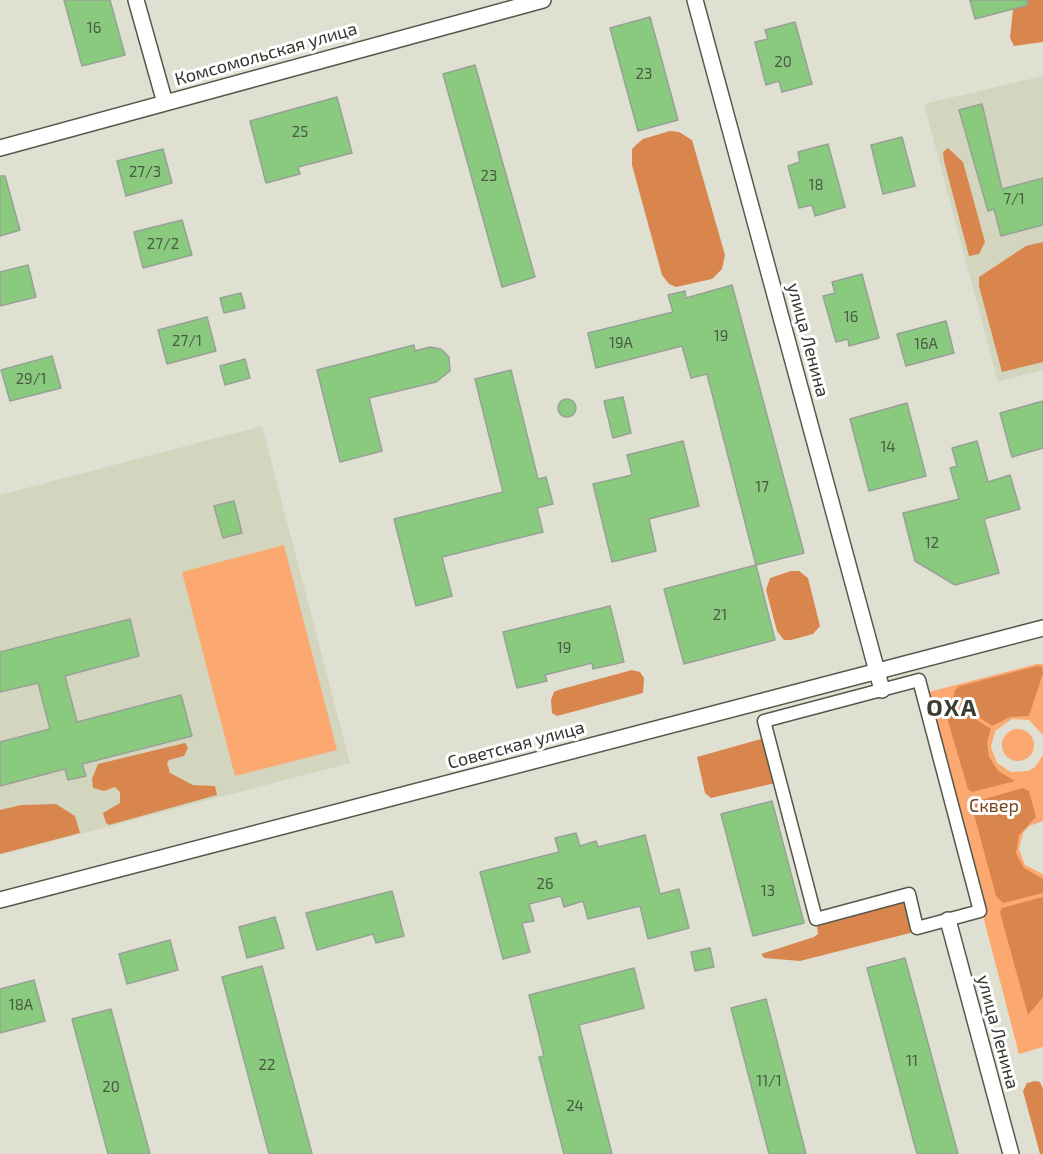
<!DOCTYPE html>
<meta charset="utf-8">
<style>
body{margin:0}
canvas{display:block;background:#dfe0d2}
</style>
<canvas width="1043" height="1154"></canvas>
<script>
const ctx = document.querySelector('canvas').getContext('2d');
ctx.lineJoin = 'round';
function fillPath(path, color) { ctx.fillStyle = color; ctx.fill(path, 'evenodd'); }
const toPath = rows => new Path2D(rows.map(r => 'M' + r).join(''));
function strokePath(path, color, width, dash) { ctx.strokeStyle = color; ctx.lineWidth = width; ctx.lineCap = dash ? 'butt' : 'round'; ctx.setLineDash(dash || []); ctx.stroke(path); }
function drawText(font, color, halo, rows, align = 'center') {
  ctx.font = font + ' "Exo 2",sans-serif'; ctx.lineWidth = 6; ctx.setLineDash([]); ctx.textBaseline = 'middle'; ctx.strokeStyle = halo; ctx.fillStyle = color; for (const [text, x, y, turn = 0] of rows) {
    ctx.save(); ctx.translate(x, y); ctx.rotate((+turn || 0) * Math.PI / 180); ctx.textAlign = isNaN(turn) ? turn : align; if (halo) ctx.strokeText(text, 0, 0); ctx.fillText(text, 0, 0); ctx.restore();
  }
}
const built = toPath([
 [1043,76,1043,370,998,382,924,104],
 [262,426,350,763,0,855,0,495]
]);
const green = toPath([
 [284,545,337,750,235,776,182,572],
 [1037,664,1043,664,1043,735,1029,720,1012,719,995,731,991,747,997,763,1011,772,1028,771,1035,767,1043,755,1043,821,1029,826,1023,833,1019,849,1025,865,1043,874,1043,1047,1019,1054,925,693],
 '1002 745a16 16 0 1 1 32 0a16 16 0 1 1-32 0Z'
]);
const forest = toPath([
 [1014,0,1043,0,1043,42,1014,46,1010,38],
 [670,131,679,132,692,140,725,255,722,269,712,279,676,287,669,284,662,275,632,165,632,149,637,144,643,139],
 [948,148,963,162,985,242,979,254,969,256,944,161,943,152],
 [1043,242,1043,362,1002,372,979,286,979,277,1026,246],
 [791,571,799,571,808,578,820,626,813,634,791,640,784,640,777,631,766,590,770,578],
 [1037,666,1042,667,1043,673,1029,716,1010,717,992,726,953,699,955,690,960,686],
 [632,670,640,672,644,678,643,693,557,716,552,713,551,700,554,692,558,690],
 [948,702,991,729,987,742,989,757,998,771,1015,781,972,792,968,789,945,711],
 [768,737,780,782,719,796,711,798,705,793,697,757],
 [185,743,188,748,184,756,169,760,167,763,170,773,193,785,215,786,217,795,109,825,106,823,103,813,120,803,120,792,115,787,104,791,93,788,92,779,98,764],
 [1023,788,1029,791,1036,817,1019,835,1016,853,1024,868,1043,879,1043,893,1003,903,996,896,971,803],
 [56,804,75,816,80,833,0,854,0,810,21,805],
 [909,894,914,932,800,961,764,958,761,954,814,937,818,934,816,919],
 [1043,897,1043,997,1028,1015,1000,912,1002,908],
 [1035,1081,1040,1082,1043,1089,1043,1154,1040,1154,1023,1091,1027,1083]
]);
const building = toPath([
 [64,0,110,0,125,55,82,66,64,0],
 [970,0,1027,0,1028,5,975,19,970,0],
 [650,17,678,120,638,131,610,28,650,17],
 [795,22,812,84,782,92,779,81,766,85,755,42,768,39,765,30,795,22],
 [475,65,535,277,502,287,443,74,475,65],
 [337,97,352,153,298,167,300,174,266,183,250,121,337,97],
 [982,104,1002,189,1043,178,1043,225,1001,236,994,209,988,211,959,110,982,104],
 [902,137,915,186,883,194,871,145,902,137],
 [828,144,845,207,815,216,812,205,799,208,788,166,800,162,798,152,828,144],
 [163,149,172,183,126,196,117,161,163,149],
 [0,176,5,176,20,230,0,236,0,176],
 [182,220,192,255,143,268,134,232,182,220],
 [28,265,36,297,0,306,0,272,28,265],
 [862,274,879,338,849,346,848,339,836,342,823,296,835,293,832,282,862,274],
 [732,285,804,553,756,565,707,374,691,378,682,346,596,368,588,333,673,312,668,295,685,291,686,298,732,285],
 [241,293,245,308,224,313,220,298,241,293],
 [207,317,216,351,167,364,158,330,207,317],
 [946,321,954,353,906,366,897,334,946,321],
 [414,345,415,351,430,347,441,349,449,357,450,371,436,382,369,398,382,451,340,462,317,370,414,345],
 [52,356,61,388,10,401,1,370,52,356],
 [245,359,250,378,225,385,220,366,245,359],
 [511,370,538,479,546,477,553,504,537,508,543,532,442,557,452,596,416,606,394,519,503,492,475,379,511,370],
 [623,397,631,433,613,438,604,401,623,397],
 '558 408a9 9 0 1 1 18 0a9 9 0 1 1-18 0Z',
 [1043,401,1043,448,1012,457,1000,413,1043,401],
 [907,403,926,476,869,491,850,419,907,403],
 [683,441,699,506,649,519,656,551,612,562,593,484,632,475,627,455,683,441],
 [977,441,988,482,1010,475,1020,509,984,519,999,573,955,585,915,561,903,513,959,499,950,468,957,466,952,448,977,441],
 [234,501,242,533,223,538,214,506,234,501],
 [756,565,775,640,684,664,664,589,756,565],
 [610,606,624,662,593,669,592,663,545,675,547,681,517,688,503,632,610,606],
 [130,619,139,656,65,676,77,722,181,695,192,736,82,764,86,776,68,780,65,769,0,786,0,742,50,729,38,683,0,692,0,652,130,619],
 [772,801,804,923,753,936,721,814,772,801],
 [576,833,580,846,596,841,598,847,645,835,660,894,679,889,689,928,648,939,640,906,588,919,583,901,564,907,561,896,529,904,534,921,522,923,530,952,503,959,480,872,559,852,555,838,576,833],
 [392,891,404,936,376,943,373,934,317,950,306,913,392,891],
 [275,917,284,948,247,958,239,927,275,917],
 [170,940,178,970,127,984,119,954,170,940],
 [710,948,714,967,695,971,691,952,710,948],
 [905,958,958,1154,917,1154,867,968,905,958],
 [262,966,312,1154,269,1154,222,977,262,966],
 [634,968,644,1008,579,1025,612,1154,564,1154,539,1057,544,1056,529,995,634,968],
 [34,980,45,1021,0,1033,0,989,34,980],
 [766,999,806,1154,769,1154,731,1008,766,999],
 [111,1009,150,1154,108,1154,72,1019,111,1009]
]);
const pedestrian = toPath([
 [919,680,980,911,917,928,909,894,816,919,764,721,919,680]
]);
const minor = toPath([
 [136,0,165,103],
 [695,0,882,690],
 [0,148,543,0],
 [0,900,1043,628],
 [948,920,1011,1154]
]);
const numberNames = [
 ["16",94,28],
 ["20",783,62],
 ["23",644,74],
 ["25",300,132],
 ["27/3",145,172],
 ["23",489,176],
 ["18",816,185],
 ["7/1",1014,199],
 ["27/2",163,244],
 ["16",851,317],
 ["19",721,336],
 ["27/1",187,341],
 ["19А",621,343],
 ["16А",926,344],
 ["29/1",31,379],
 ["14",888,447],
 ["17",762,487],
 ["12",932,543],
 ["21",720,615],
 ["19",564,648],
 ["26",545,884],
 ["13",768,891],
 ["18А",21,1005],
 ["11",912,1061],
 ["22",267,1065],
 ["11/1",769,1081],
 ["20",111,1087],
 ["24",575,1106]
];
const streetNames = [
 ["Комсомольская улица",266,54,-16],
 ["улица Ленина",808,340,75],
 ["Советская улица",516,745,-15],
 ["улица Ленина",998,1032,75]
];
const parkNames = [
 ["Сквер",994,806]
];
const districtNames = [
 ["ОХА",952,708]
];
fillPath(built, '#d3d5bf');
fillPath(green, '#fba871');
fillPath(forest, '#d8864e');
fillPath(building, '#89ca7f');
strokePath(building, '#98a196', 1.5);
strokePath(pedestrian, '#57584b', 15);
strokePath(minor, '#57584b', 18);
strokePath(pedestrian, '#fff', 12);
strokePath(minor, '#fff', 15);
drawText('15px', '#4a5a44', null, numberNames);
drawText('18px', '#353530', '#fff', streetNames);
drawText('18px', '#79421a', '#fff', parkNames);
ctx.letterSpacing = '1.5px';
drawText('bold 24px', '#3d3e33', '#fff', districtNames);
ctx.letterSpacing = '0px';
</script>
